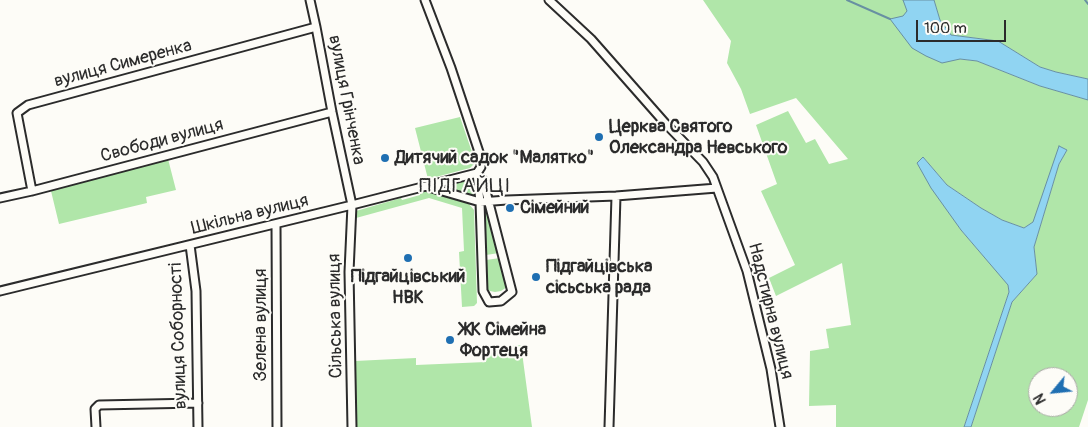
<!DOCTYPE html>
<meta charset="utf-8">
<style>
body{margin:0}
#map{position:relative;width:1088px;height:427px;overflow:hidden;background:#fdfcf7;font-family:Pangolin,sans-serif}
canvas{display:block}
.north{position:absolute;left:1028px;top:367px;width:50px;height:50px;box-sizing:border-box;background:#fdfcf7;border:1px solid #a9a8a5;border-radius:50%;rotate:242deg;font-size:14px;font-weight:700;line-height:20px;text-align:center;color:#2b2b2b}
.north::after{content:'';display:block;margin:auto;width:18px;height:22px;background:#1f6fb2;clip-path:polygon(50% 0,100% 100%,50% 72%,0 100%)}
.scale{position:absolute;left:916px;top:20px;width:90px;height:22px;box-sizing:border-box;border:2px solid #2b2b2b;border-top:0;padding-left:6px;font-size:15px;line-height:18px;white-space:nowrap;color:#2b2b2b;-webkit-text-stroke:4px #fdfcf7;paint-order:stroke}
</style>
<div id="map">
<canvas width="1088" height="427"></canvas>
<div class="north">N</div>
<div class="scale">100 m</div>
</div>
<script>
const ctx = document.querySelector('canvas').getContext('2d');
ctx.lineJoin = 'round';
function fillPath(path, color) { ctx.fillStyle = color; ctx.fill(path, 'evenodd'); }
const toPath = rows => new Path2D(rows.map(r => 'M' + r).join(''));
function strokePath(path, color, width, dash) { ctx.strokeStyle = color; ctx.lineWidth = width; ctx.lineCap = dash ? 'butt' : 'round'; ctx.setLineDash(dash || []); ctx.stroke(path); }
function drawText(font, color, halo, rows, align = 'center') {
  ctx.font = font + ' Pangolin,sans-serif'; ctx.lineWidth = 4; ctx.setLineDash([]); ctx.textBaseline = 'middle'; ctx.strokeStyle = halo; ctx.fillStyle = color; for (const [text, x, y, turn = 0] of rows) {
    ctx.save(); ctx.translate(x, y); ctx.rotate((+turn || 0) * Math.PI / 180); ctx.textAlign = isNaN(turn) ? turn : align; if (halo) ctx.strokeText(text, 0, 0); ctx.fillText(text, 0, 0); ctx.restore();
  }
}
const green = toPath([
 [703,0,915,0,960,59,977,61,1040,86,1088,100,1088,400,1079,427,971,427,1012,302,1037,274,1034,247,1059,164,1067,150,1060,147,1033,223,1024,228,1002,220,981,208,947,185,923,157,917,163,961,230,1008,284,1009,292,964,427,836,427,836,405,809,406,810,351,829,348,826,329,851,325,842,263,776,296,769,278,795,265,761,191,777,184,756,125,788,111,806,143,815,139,829,164,848,159,796,98,750,114,741,89,727,63,731,41],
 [1038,377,1068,377,1068,407,1038,407],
 [934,0,1088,0,1088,79,1056,72,1040,67,998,41,951,35,940,20],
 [460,117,473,155,474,164,470,168,428,179,415,128],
 [168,159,176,190,146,197,147,203,59,224,51,191],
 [468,179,475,183,476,194,473,197,444,188,444,185],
 [426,191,469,204,474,210,477,303,474,306,462,307,459,252,464,251,462,208,429,198,356,218,356,211,401,198,402,200,420,195,420,193],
 [489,207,499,253,486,255,484,208],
 [500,258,507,287,501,291,495,292,490,291,487,289,486,260],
 [521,345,532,427,356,427,355,361,416,358,416,365,486,362,485,349]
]);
const water = toPath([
 [903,0,934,0,940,20,951,35,998,41,1040,67,1056,72,1088,79,1088,100,1040,86,977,61,960,59,942,63,926,56,912,48,890,19,903,16,907,11,903,0],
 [1059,146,1067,150,1059,164,1034,247,1037,274,1012,302,971,427,964,427,1009,292,1008,285,961,230,931,188,917,163,923,157,947,185,981,208,1002,220,1024,228,1033,222,1059,146]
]);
const stream = toPath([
 [847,0,890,19],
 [1085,0,1088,4]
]);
const minor = toPath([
 [310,0,316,27,332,112,352,205,349,272,352,427],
 [425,0,451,68,481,158,481,167,477,173],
 [549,0,591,39,665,123,703,162,713,177,747,271,771,369,780,427],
 [477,173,483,180,512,292,501,301,489,302,483,291,480,202,477,173],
 [425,186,480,202,507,200,616,196,717,188],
 [32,191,17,113,28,105,316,27],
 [0,198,32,191,332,112],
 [276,224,277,427],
 [190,245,196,291,198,427],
 [0,291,352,205,477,173],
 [96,427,95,409,99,405,198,403],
 [609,427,616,196]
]);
const markers = [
 [599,137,5,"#1f6fb2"],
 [385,158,5,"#1f6fb2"],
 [510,208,5,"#1f6fb2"],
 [408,258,5,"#1f6fb2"],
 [536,277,5,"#1f6fb2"],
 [450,340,5,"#1f6fb2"]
];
const streetNames = [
 ["вулиця Симеренка",123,64,-15],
 ["вулиця Грінченка",346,100,79],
 ["Свободи вулиця",162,141,-15],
 ["Шкільна вулиця",250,215,-14],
 ["Надстирна вулиця",770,311,76],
 ["Сільська вулиця",336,316,-91],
 ["Зелена вулиця",261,325,-90],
 ["вулиця Соборності",179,336,-92]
];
const poiNames = [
 ["Церква Святого",609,127],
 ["Олександра Невського",609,148],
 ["Дитячий садок \"Малятко\"",395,158],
 ["Сімейний",520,208],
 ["Підгайцівська",546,267],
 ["сісьська рада",546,288],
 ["Підгайцівський",408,277,"center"],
 ["НВК",408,298,"center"],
 ["ЖК Сімейна",460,330],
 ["Фортеця",460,351]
];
const quarterNames = [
 ["ПІДГАЙЦІ",465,187]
];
fillPath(green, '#b0e6a9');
fillPath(water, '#90d4f2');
strokePath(water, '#6890a2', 1);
strokePath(stream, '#6890a2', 2);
strokePath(minor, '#2b2b2b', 11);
strokePath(minor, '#fdfcf7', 7);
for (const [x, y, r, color] of markers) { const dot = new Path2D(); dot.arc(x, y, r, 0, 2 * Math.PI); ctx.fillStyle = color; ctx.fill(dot); strokePath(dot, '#fdfcf7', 2); }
drawText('18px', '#2b2b2b', '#fdfcf7', streetNames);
drawText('bold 18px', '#2b2b2b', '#fdfcf7', poiNames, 'left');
ctx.letterSpacing = '1px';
drawText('20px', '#2b2b2b', '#fdfcf7', quarterNames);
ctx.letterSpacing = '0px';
</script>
